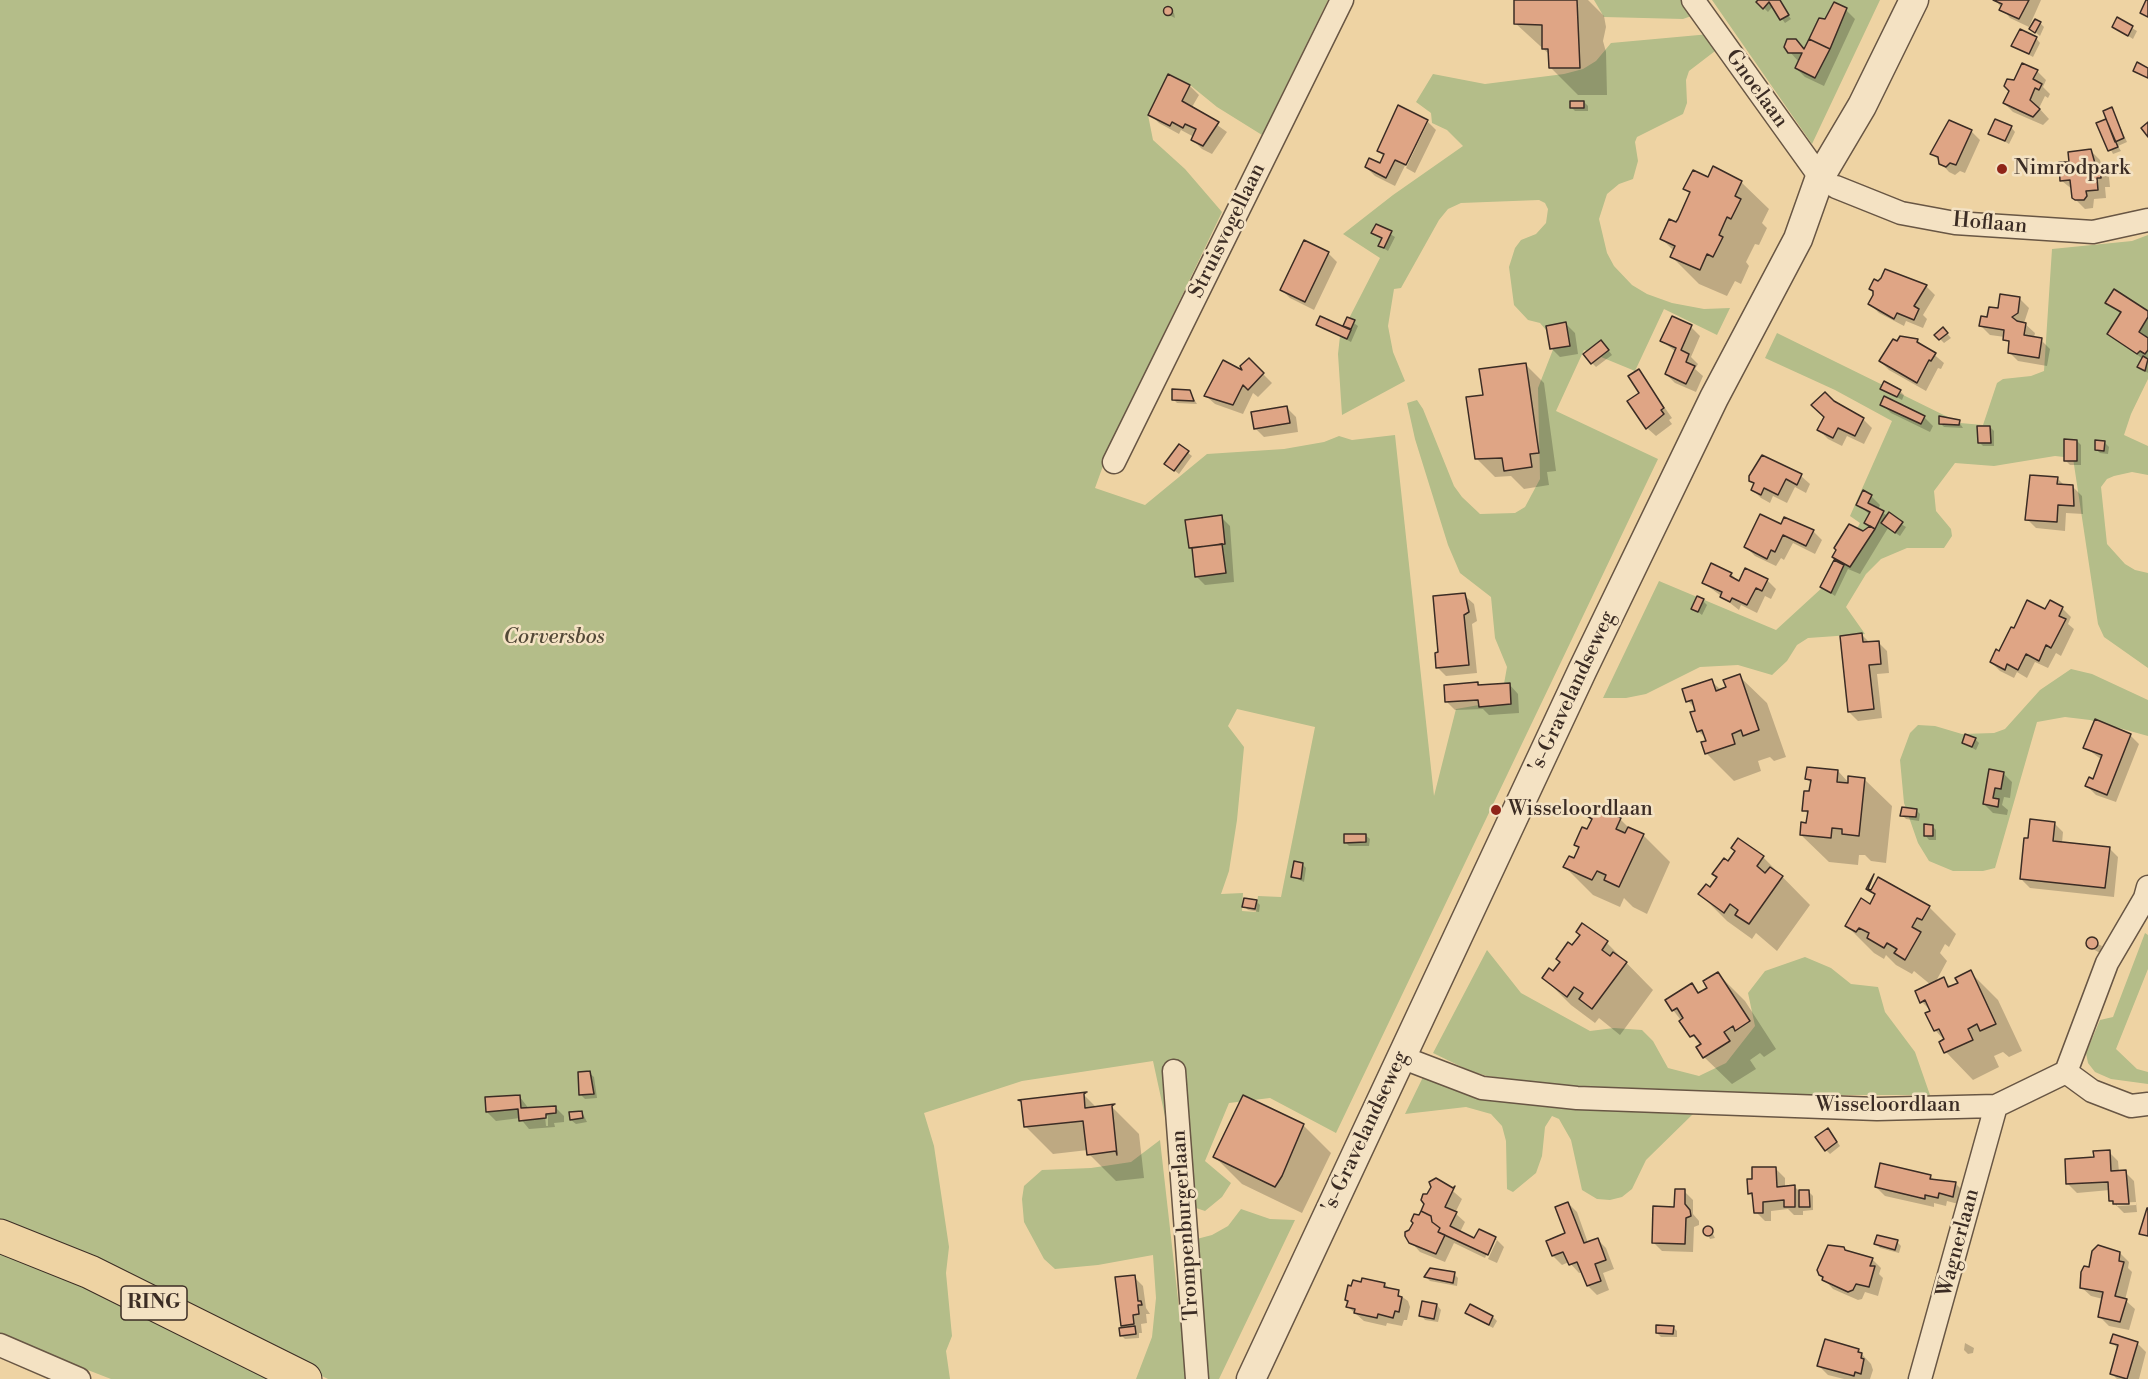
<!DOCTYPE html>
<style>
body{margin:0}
canvas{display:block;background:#eed3a3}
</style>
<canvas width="2148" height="1379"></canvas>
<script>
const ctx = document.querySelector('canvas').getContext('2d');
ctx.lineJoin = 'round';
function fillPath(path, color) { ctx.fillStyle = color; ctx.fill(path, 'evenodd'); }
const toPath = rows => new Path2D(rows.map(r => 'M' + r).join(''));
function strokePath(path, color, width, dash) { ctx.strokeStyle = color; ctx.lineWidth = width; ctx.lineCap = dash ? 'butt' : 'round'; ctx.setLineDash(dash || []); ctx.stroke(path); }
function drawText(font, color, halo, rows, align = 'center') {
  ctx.font = font + ' "Libre Bodoni",serif'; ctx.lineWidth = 5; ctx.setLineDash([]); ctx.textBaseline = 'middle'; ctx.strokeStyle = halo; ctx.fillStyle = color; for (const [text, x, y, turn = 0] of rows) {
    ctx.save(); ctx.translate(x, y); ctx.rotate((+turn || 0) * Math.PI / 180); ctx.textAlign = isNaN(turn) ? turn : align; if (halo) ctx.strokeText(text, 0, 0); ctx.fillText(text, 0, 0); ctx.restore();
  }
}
const green = toPath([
 [0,0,1328,0,1262,135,1217,107,1190,85,1169,74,1148,115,1153,140,1185,169,1222,212,1111,444,1095,488,1145,505,1207,454,1284,449,1324,442,1339,436,1352,440,1395,435,1434,796,1456,709,1479,705,1502,695,1507,667,1495,638,1491,597,1460,573,1448,545,1415,439,1407,403,1417,400,1423,409,1454,486,1462,497,1480,514,1515,513,1525,507,1540,479,1538,388,1554,347,1553,338,1540,323,1528,320,1514,305,1509,267,1515,248,1521,240,1536,234,1546,223,1548,209,1545,203,1539,200,1461,203,1448,209,1439,220,1401,288,1394,289,1388,326,1393,352,1405,381,1342,415,1338,354,1340,336,1380,258,1343,234,1393,195,1463,146,1447,130,1432,123,1431,113,1416,102,1433,74,1485,84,1564,74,1583,69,1596,61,1611,43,1710,34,1719,48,1689,71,1686,80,1687,103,1683,114,1637,137,1635,142,1638,161,1633,179,1619,184,1607,194,1599,219,1607,253,1614,266,1632,285,1647,294,1672,303,1704,309,1730,308,1717,335,1664,309,1635,371,1584,350,1556,411,1658,459,1336,1133,1270,1098,1229,1103,1205,1161,1231,1183,1222,1197,1205,1211,1184,1204,1153,1061,1022,1081,924,1113,934,1146,949,1247,946,1273,952,1336,946,1351,950,1379,328,1379,162,1297,0,1227],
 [1237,709,1315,727,1281,897,1258,896,1256,912,1242,911,1243,893,1221,894,1229,871,1237,820,1244,747,1228,726],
 [1594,0,1687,0,1697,14,1683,19,1604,17],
 [1712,0,1880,0,1812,144],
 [2148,235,2148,379,2131,414,2124,435,2148,446,2148,475,2132,472,2114,476,2107,479,2101,487,2107,544,2125,564,2135,570,2148,573,2148,668,2104,637,2098,624,2073,458,2055,456,1994,466,1955,463,1934,491,1936,511,1951,529,1952,536,1944,548,1907,548,1881,559,1866,574,1846,607,1865,634,1808,638,1797,645,1787,661,1772,675,1738,665,1700,667,1646,694,1626,698,1603,698,1659,581,1776,630,1824,586,1838,567,1860,523,1850,516,1892,421,1835,390,1765,358,1777,333,1960,423,1983,425,1997,383,2003,379,2031,376,2044,371,2052,249,2132,241],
 [2071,669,2092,674,2148,700,2148,736,2090,720,2065,717,2037,722,1995,868,1983,871,1953,871,1929,861,1918,843,1904,803,1900,760,1910,733,1918,725,1935,726,1962,734,1994,733,2005,729,2040,690],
 [2145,933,2148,935,2148,969,2116,1049,2137,1069,2148,1072,2148,1084,2111,1079,2095,1072,2088,1063,2086,1053,2100,1020,2113,1017],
 [1487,950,1521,993,1590,1031,1614,1028,1642,1030,1653,1041,1668,1068,1699,1076,1726,1063,1755,1026,1748,993,1765,971,1805,957,1831,968,1851,984,1878,987,1885,1012,1915,1052,1930,1095,1736,1095,1589,1089,1487,1076,1468,1070,1433,1053],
 [1424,1075,1590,1109,1693,1114,1646,1160,1632,1189,1622,1197,1610,1200,1597,1199,1582,1190,1571,1140,1559,1119,1552,1116,1545,1127,1542,1156,1536,1173,1513,1192,1507,1189,1506,1141,1502,1126,1491,1114,1466,1107,1405,1114],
 [1160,1140,1187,1379,1136,1379,1152,1337,1156,1298,1153,1255,1098,1265,1055,1269,1044,1259,1024,1222,1022,1199,1024,1186,1042,1170,1091,1168,1131,1162],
 [1241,1209,1270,1219,1295,1220,1219,1379,1207,1379,1193,1240,1212,1235,1228,1226],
 [0,1244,287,1379,111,1379,0,1336]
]);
const shadow = toPath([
 [1516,0,1588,0,1604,16,1606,27,1603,41,1606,52,1607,95,1578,95,1550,67,1550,55,1515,23],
 [1760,0,1778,0,1791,19,1785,23,1773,6,1768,12,1758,2],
 [1995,0,2041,0,2029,27,2010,18],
 [1834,4,1846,10,1855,19,1824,86,1805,77,1796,68,1799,62,1790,52,1805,50],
 [1170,9,1174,13,1175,18,1167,14,1166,10],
 [2118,20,2137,31,2133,39,2114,27],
 [2040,23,2044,27,2040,36,2031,29],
 [2036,38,2040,43,2033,57,2013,46],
 [2037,71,2046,80,2043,87,2050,94,2048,98,2045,96,2039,108,2049,119,2043,125,2013,112,2004,103,2015,81],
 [1169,76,1190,86,1199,95,1192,107,1227,132,1212,154,1202,149,1193,140,1194,137,1181,130,1179,134,1159,123,1150,114],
 [1584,102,1588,106,1588,111,1575,111,1571,107],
 [2112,109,2127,142,2118,146,2121,151,2113,154,2098,124,2108,120],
 [1427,121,1395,186,1375,176,1366,167,1380,165,1384,157,1379,151],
 [1428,122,1436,130,1415,173,1406,168],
 [1950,122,1971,131,1980,140,1965,173,1960,171,1955,175,1949,172,1932,153],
 [2011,127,2015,132,2009,144,1990,133],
 [2091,151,2100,160,2103,171,2109,177,2110,187,2105,187,2106,198,2094,199,2093,208,2085,209,2073,197,2073,190,2062,181,2071,163],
 [1709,179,1741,182,1769,209,1762,223,1767,228,1759,245,1755,244,1746,262,1749,266,1741,284,1735,281,1727,296,1699,284,1672,257,1674,251,1662,239,1676,224,1691,194,1685,189],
 [1377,226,1395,237,1388,251,1380,246,1383,239,1373,232],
 [1328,253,1337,262,1314,310,1290,298,1281,289],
 [1926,286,1935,295,1923,315,1927,319,1923,328,1906,321,1904,326,1879,313,1870,304,1874,296],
 [2020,299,2029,308,2024,323,2035,333,2034,338,2041,340,2050,349,2047,366,2018,361,2009,352,2010,345,2005,337,1990,335,1981,326,1999,310],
 [2107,302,2148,313,2148,373,2139,367,2143,359,2109,334,2121,314],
 [1673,318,1691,327,1700,336,1691,357,1698,364,1695,369,1703,376,1696,392,1675,383,1666,374,1676,352,1662,341],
 [1348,319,1358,326,1351,342,1318,324,1343,328],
 [1566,324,1575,333,1578,354,1560,357,1551,348],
 [1943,329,1951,338,1944,343,1936,335],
 [1901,338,1918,341,1944,363,1941,369,1938,368,1926,391,1889,370,1880,361],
 [1605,346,1612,355,1596,367,1592,363],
 [1249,360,1272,383,1258,397,1253,393,1243,414,1215,404,1206,396,1249,375],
 [1525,364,1544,383,1556,471,1547,472,1549,485,1524,489,1511,476,1495,477,1477,459,1485,396],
 [1639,371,1672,418,1669,420,1672,424,1656,436,1647,428],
 [1882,389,1900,391,1904,395,1902,400],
 [1189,391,1197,404,1177,403,1173,399],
 [1834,403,1863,419,1872,428,1864,444,1847,436,1842,446,1828,439,1819,430],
 [1882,404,1924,417,1933,426,1930,432,1891,413],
 [1287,408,1296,417,1298,432,1264,437,1255,428],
 [1959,422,1963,428,1944,427,1940,423],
 [1990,427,1994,431,1994,446,1983,446,1979,442],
 [2077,441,2081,445,2081,465,2070,465,2066,461],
 [2105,443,2109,447,2108,454,2100,453,2096,449],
 [1179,446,1192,456,1179,474,1170,467],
 [1762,456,1801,476,1810,484,1806,493,1795,487,1787,503,1773,496,1770,503,1761,498,1752,489,1755,485,1751,481],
 [2057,478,2065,486,2073,487,2082,496,2083,514,2066,513,2065,531,2036,528,2027,519],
 [1871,496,1880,505,1878,510,1906,527,1900,536,1888,528,1860,574,1848,569,1835,596,1822,587,1843,565,1834,557,1871,528,1866,523,1870,515,1858,504],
 [1221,517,1230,526,1234,582,1205,585,1196,576,1187,521],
 [1782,526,1813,531,1822,540,1815,554,1793,543,1784,560,1781,558,1776,566,1755,556,1746,547],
 [1712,565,1731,574,1740,583,1767,580,1776,589,1771,599,1765,596,1757,613,1741,605,1739,610,1703,582],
 [1464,595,1474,604,1477,621,1472,624,1477,673,1446,676,1437,667],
 [1703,601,1707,605,1702,615,1693,608],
 [2062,608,2071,617,2068,624,2074,629,2061,656,2056,653,2048,668,2035,662,2027,678,2017,672,2014,678,2000,671,1991,662,2014,630,2046,611],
 [1862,635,1870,643,1878,642,1887,651,1889,673,1877,674,1882,718,1858,721,1849,712],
 [1739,676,1767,703,1786,757,1774,761,1770,757,1758,761,1761,771,1734,781,1707,754,1703,743,1709,741,1698,731,1696,709,1688,701,1711,681,1721,690,1728,688],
 [1509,684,1518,694,1519,713,1489,715,1483,709,1455,710,1446,701],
 [2130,735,2139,744,2116,802,2096,795,2087,786,2094,781,2102,760,2085,747],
 [1975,739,1979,743,1976,750,1963,743],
 [1838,771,1849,783,1864,779,1892,806,1886,863,1871,861,1865,855,1859,855,1858,865,1829,862,1801,835,1808,825,1809,815,1804,810,1812,784,1807,779],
 [2003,773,2012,782,2010,798,2004,797,2002,805,2008,810,2007,815,1993,813,1984,804],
 [1916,810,1920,814,1919,821,1906,819,1902,815],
 [1589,816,1620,819,1630,829,1643,835,1670,862,1647,914,1633,907,1624,898,1620,907,1593,895,1565,867,1575,860,1580,849,1575,845,1593,820],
 [2054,823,2063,832,2062,843,2109,848,2118,857,2114,897,2030,888,2021,879],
 [1932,826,1936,830,1936,840,1929,840,1925,835],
 [1365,835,1370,839,1369,846,1349,846,1345,842],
 [1763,857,1810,905,1777,951,1756,933,1752,939,1727,921,1700,894],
 [1302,864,1306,868,1304,882,1293,877],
 [1872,891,1929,907,1956,934,1949,947,1945,944,1940,953,1947,961,1935,983,1943,979,1951,987,1960,983,1970,972,1998,1000,2022,1051,2009,1057,2003,1052,1994,1056,1999,1067,1973,1080,1946,1052,1941,1042,1945,1041,1935,1030,1932,1012,1922,1002,1931,985,1914,971,1912,974,1896,965,1886,955,1884,959,1874,953,1847,926,1870,906,1876,895],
 [1256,901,1260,905,1259,912,1248,910,1244,906],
 [1583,925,1607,943,1653,990,1620,1035,1599,1018,1595,1023,1571,1005,1544,978,1554,973,1573,948,1582,936],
 [2088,939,2102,946,2100,953,2086,945],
 [1718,974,1745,1001,1776,1049,1764,1057,1760,1053,1750,1060,1756,1069,1732,1084,1704,1057,1701,1046,1673,1010,1692,985,1700,994,1710,988],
 [589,1073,594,1077,597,1098,585,1099,581,1095],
 [1083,1094,1097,1108,1111,1106,1139,1134,1144,1178,1116,1181,1089,1154,1088,1150,1053,1154,1026,1127],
 [520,1097,529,1109,555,1107,564,1116,564,1122,554,1123,555,1127,529,1129,520,1118,496,1121,487,1112],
 [545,1116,548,1116,548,1126,546,1126],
 [1243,1097,1304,1126,1331,1153,1302,1213,1242,1184,1215,1157],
 [582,1112,587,1122,576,1124,571,1120],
 [1832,1134,1840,1146,1830,1154,1826,1150],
 [2109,1152,2118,1161,2119,1172,2125,1172,2134,1181,2137,1212,2124,1213,2111,1200,2110,1190,2077,1193,2068,1184,2095,1159],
 [2136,1202,2136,1205,2117,1206,2117,1203],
 [1776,1169,1785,1178,1785,1188,1794,1186,1799,1191,1809,1192,1813,1196,1813,1210,1803,1211,1803,1215,1794,1215,1788,1209,1771,1211,1771,1221,1765,1221,1756,1212,1754,1198,1749,1193,1753,1180],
 [1930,1176,1936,1182,1956,1184,1965,1193,1962,1205,1947,1201,1946,1206,1934,1203,1934,1207,1885,1196,1876,1187],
 [1440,1180,1462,1199,1455,1213,1465,1222,1460,1232,1475,1240,1480,1231,1495,1238,1504,1247,1497,1263,1488,1259,1497,1240,1493,1240,1485,1258,1454,1243,1445,1262,1420,1252,1411,1242,1432,1187,1431,1183],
 [1684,1191,1693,1200,1693,1214,1699,1221,1699,1225,1694,1227,1693,1252,1662,1251,1653,1242],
 [1568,1203,1577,1212,1588,1243,1597,1239,1606,1248,1614,1269,1603,1273,1609,1290,1597,1295,1588,1286,1583,1272,1579,1273,1569,1262,1562,1265,1553,1256,1567,1234],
 [1710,1228,1715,1238,1710,1239,1705,1229],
 [1897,1242,1901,1246,1899,1253,1880,1248,1876,1244],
 [2098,1246,2120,1253,2129,1262,2128,1268,2132,1272,2125,1300,2135,1309,2129,1330,2109,1326,2100,1317,2103,1299,2091,1296,2081,1287,2090,1269,2095,1248],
 [1844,1248,1847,1252,1872,1259,1881,1268,1879,1274,1883,1278,1878,1296,1865,1292,1862,1299,1858,1300,1833,1289,1820,1275],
 [1454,1274,1458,1278,1457,1286,1430,1281,1426,1277],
 [1134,1277,1143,1286,1146,1308,1150,1314,1146,1314,1147,1323,1141,1324,1142,1333,1139,1333,1139,1338,1125,1339,1121,1335,1126,1328,1122,1325],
 [1362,1283,1384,1284,1408,1301,1410,1307,1407,1320,1404,1320,1402,1326,1387,1323,1386,1326,1364,1321,1348,1307,1346,1300],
 [1437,1305,1441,1310,1438,1322,1425,1320,1421,1315],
 [1470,1306,1493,1317,1497,1321,1493,1328,1471,1316,1467,1312],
 [1673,1327,1677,1331,1677,1337,1661,1337,1657,1333],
 [2112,1342,2137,1343,2146,1352,2139,1379,2117,1379,2112,1374,2119,1350],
 [1965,1343,1974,1348,1973,1353,1968,1354,1964,1350],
 [1858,1350,1871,1364,1873,1370,1870,1379,1844,1379,1828,1375,1819,1366]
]);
const building = toPath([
 [1514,0,1577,0,1580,68,1549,68,1548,49,1542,49,1542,25,1514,24,1514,0],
 [1758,0,1780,0,1789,15,1780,20,1769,2,1763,9,1756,2,1758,0],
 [1993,0,2029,0,2019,19,1999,10,2002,4,1993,0],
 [2146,0,2148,0,2148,17,2140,13,2146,0],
 [1834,2,1847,8,1830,49,1809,39,1819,18,1825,19,1834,2],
 '1163.5 11a4.5 4.5 0 1 1 9 0a4.5 4.5 0 1 1-9 0Z',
 [2117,17,2133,26,2128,36,2112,27,2117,17],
 [2035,19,2041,22,2035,33,2029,29,2035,19],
 [2020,29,2037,37,2029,54,2011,46,2020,29],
 [1787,39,1796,39,1804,49,1809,39,1830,49,1815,78,1795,68,1802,53,1788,53,1784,47,1787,39],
 [2137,62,2148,68,2148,78,2133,71,2137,62],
 [2022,63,2038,70,2033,79,2042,84,2039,90,2035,88,2030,100,2040,109,2033,117,2003,103,2009,91,2004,86,2007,79,2014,80,2022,63],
 [1168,74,1190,85,1182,101,1219,122,1203,146,1191,140,1196,129,1185,124,1183,128,1172,122,1170,126,1148,115,1168,74],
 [1570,101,1584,101,1584,108,1570,108,1570,101],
 [1398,105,1428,120,1406,165,1395,160,1386,178,1365,167,1369,158,1380,163,1384,154,1377,151,1398,105],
 [2112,107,2124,138,2115,142,2103,111,2112,107],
 [1995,119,2012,126,2005,141,1988,134,1995,119],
 [2106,119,2118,147,2108,151,2096,123,2106,119],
 [1949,120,1972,130,1956,165,1950,163,1946,167,1939,164,1938,157,1930,154,1949,120],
 [2148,122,2148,137,2141,128,2148,122],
 [2091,149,2096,167,2101,166,2101,178,2097,178,2098,190,2086,191,2087,196,2084,200,2075,200,2072,198,2070,180,2060,181,2059,162,2069,162,2068,152,2091,149],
 [1713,166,1742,181,1735,196,1741,199,1731,219,1727,217,1719,235,1723,237,1713,257,1707,254,1700,270,1670,257,1675,246,1660,239,1669,219,1676,222,1678,219,1690,192,1683,189,1693,170,1708,177,1713,166],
 [1376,224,1392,231,1384,248,1378,246,1382,238,1371,233,1376,224],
 [1304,240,1329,252,1305,302,1280,290,1304,240],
 [1885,269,1927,285,1914,306,1919,309,1914,320,1897,313,1894,319,1868,304,1873,295,1873,291,1869,289,1874,279,1878,281,1881,278,1885,269],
 [2114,289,2148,311,2148,317,2139,332,2148,338,2148,350,2145,354,2140,351,2137,354,2107,334,2121,312,2105,303,2114,289],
 [2000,294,2020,297,2018,313,2012,317,2017,321,2026,323,2024,335,2042,338,2039,358,2008,353,2009,341,2003,340,2004,330,1979,326,1981,316,1987,317,1989,307,1998,308,2000,294],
 [1320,316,1351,330,1347,339,1316,325,1320,316],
 [1672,316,1692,325,1681,350,1689,354,1686,362,1695,366,1686,384,1665,374,1676,348,1660,341,1672,316],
 [1347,317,1355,320,1351,329,1343,326,1347,317],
 [1566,322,1570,346,1550,349,1546,326,1566,322],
 [1943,327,1948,333,1939,340,1934,335,1943,327],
 [1900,336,1918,339,1917,342,1936,353,1931,361,1929,360,1917,383,1879,361,1893,339,1897,341,1900,336],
 [1601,340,1609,350,1591,364,1583,354,1601,340],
 [2143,356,2148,359,2145,371,2137,367,2143,356],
 [1249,358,1264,373,1248,390,1243,385,1233,405,1204,396,1223,360,1242,370,1240,366,1249,358],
 [1526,363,1539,453,1530,454,1532,467,1504,471,1502,458,1475,459,1466,397,1483,395,1479,369,1526,363],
 [1639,369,1664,408,1661,410,1664,414,1646,429,1627,401,1639,393,1628,376,1639,369],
 [1884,381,1901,390,1897,397,1880,389,1884,381],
 [1172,389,1190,390,1194,401,1172,400,1172,389],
 [1825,392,1834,401,1864,418,1855,436,1838,428,1833,438,1817,430,1824,417,1811,405,1825,392],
 [1884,396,1925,416,1921,424,1880,405,1884,396],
 [1287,406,1290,423,1254,429,1251,412,1287,406],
 [1939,416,1960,420,1959,425,1939,424,1939,416],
 [1977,426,1990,426,1991,443,1978,443,1977,426],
 [2064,439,2077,440,2077,461,2064,461,2064,439],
 [2095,440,2105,441,2104,451,2095,450,2095,440],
 [1179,444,1189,451,1174,471,1164,464,1179,444],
 [1762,455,1802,474,1797,485,1786,479,1778,495,1764,488,1761,495,1751,490,1754,483,1749,481,1749,476,1762,455],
 [2030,475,2058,477,2057,484,2073,485,2074,506,2058,505,2057,522,2025,520,2030,475],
 [1863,490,1872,495,1868,503,1884,511,1875,529,1864,523,1870,512,1856,505,1863,490],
 [1889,512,1903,522,1895,533,1881,523,1889,512],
 [1760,514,1781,524,1784,517,1814,530,1806,546,1783,535,1775,552,1771,550,1767,559,1744,547,1760,514],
 [1222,515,1225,544,1189,548,1185,520,1222,515],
 [1849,524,1863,531,1870,526,1875,529,1850,567,1832,557,1836,550,1834,548,1849,524],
 [1222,544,1226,573,1195,577,1192,548,1222,544],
 [1834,560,1844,565,1831,593,1820,587,1834,560],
 [1711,563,1732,573,1730,576,1739,581,1745,568,1768,579,1762,591,1756,588,1747,605,1732,598,1730,602,1720,597,1722,592,1702,583,1711,563],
 [1465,593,1469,612,1464,615,1469,665,1436,668,1435,653,1438,652,1433,596,1465,593],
 [1697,596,1704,599,1698,612,1691,609,1697,596],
 [2027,600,2045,609,2050,600,2063,607,2059,616,2066,619,2051,648,2046,645,2039,661,2026,654,2018,670,2007,664,2005,670,1990,662,1996,649,1999,651,2011,627,2014,628,2027,600],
 [1862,633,1863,642,1879,641,1881,664,1869,665,1874,709,1848,712,1840,636,1862,633],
 [1740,674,1759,730,1743,736,1741,730,1732,734,1735,744,1705,754,1701,742,1706,741,1702,730,1697,732,1690,712,1695,711,1692,700,1686,702,1682,689,1712,679,1716,691,1726,687,1723,680,1740,674],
 [1478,682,1478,685,1510,683,1511,704,1479,707,1478,700,1445,702,1444,685,1478,682],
 [2095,719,2131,734,2107,795,2085,786,2089,777,2093,779,2102,755,2083,748,2095,719],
 [1965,734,1976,738,1972,747,1962,743,1965,734],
 [1807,767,1838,770,1837,782,1848,783,1848,776,1865,778,1859,836,1842,834,1842,829,1832,828,1831,838,1800,835,1801,822,1806,823,1808,811,1802,811,1804,791,1809,791,1811,780,1805,779,1807,767],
 [1989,769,2004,772,2001,789,1995,788,1993,798,1999,799,1998,807,1983,804,1989,769],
 [1592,805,1621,818,1616,829,1625,833,1628,827,1644,834,1619,887,1604,880,1606,875,1597,871,1592,880,1563,867,1569,856,1574,858,1579,847,1574,845,1582,827,1587,829,1592,819,1587,816,1592,805],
 [1902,807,1917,809,1916,817,1900,816,1902,807],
 [2030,819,2055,822,2053,841,2110,847,2105,888,2020,879,2024,838,2028,838,2030,819],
 [1924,824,1933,825,1933,836,1924,836,1924,824],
 [1344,834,1366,834,1366,842,1344,843,1344,834],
 [1738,838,1764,856,1757,866,1765,873,1770,867,1783,876,1749,924,1735,915,1738,910,1730,904,1724,913,1698,894,1706,884,1710,887,1717,877,1712,874,1724,858,1728,861,1735,851,1731,848,1738,838],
 [1294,861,1303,863,1301,879,1291,877,1294,861],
 [1874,874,1868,889,1871,890,1878,877,1930,906,1922,920,1917,918,1912,927,1921,932,1905,960,1894,953,1897,949,1887,943,1884,948,1867,938,1869,933,1859,928,1856,932,1845,926,1861,898,1870,904,1875,894,1866,889,1874,874],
 [1244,898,1257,900,1255,909,1242,907,1244,898],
 [1582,923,1608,941,1602,950,1610,956,1613,952,1627,962,1592,1009,1579,999,1583,993,1574,987,1567,997,1542,978,1549,968,1553,971,1560,962,1556,959,1568,942,1572,945,1580,935,1576,932,1582,923],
 '2086 943a6 6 0 1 1 12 0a6 6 0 1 1-12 0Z',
 [1971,970,1996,1024,1980,1031,1977,1024,1968,1029,1973,1040,1944,1053,1939,1042,1944,1039,1939,1029,1934,1031,1925,1013,1930,1011,1925,1000,1920,1003,1915,991,1944,977,1948,987,1958,983,1955,978,1971,970],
 [1718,972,1750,1021,1735,1031,1733,1026,1724,1032,1730,1041,1703,1058,1696,1047,1701,1044,1694,1035,1690,1037,1679,1021,1683,1018,1677,1008,1672,1011,1665,1000,1692,983,1698,993,1707,988,1703,981,1718,972],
 [590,1071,594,1094,579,1095,578,1072,590,1071],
 [1087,1092,1084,1094,1085,1108,1115,1104,1112,1106,1117,1155,1116,1151,1087,1155,1083,1121,1024,1127,1021,1101,1018,1100,1087,1092],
 [520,1095,521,1108,556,1106,556,1113,546,1114,546,1118,519,1121,518,1109,486,1112,485,1097,520,1095],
 [1243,1095,1304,1124,1282,1176,1275,1187,1213,1157,1243,1095],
 [582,1111,583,1118,570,1120,569,1112,582,1111],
 [1828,1128,1837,1142,1825,1151,1815,1137,1828,1128],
 [2110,1150,2111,1171,2126,1170,2129,1204,2113,1204,2113,1201,2109,1201,2108,1182,2066,1184,2065,1159,2094,1157,2093,1151,2110,1150],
 [1880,1163,1931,1175,1930,1179,1956,1182,1953,1197,1939,1193,1938,1198,1925,1195,1925,1199,1875,1187,1880,1163],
 [1752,1167,1776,1167,1777,1187,1795,1185,1795,1207,1784,1207,1784,1200,1763,1202,1763,1213,1754,1213,1752,1193,1748,1194,1747,1179,1752,1179,1752,1167],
 [1436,1178,1453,1188,1455,1186,1445,1207,1457,1212,1450,1226,1474,1238,1479,1229,1496,1237,1488,1255,1438,1232,1440,1228,1432,1222,1431,1216,1421,1211,1424,1204,1421,1200,1423,1194,1427,1194,1431,1187,1429,1182,1436,1178],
 [1675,1189,1685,1189,1685,1204,1690,1210,1691,1216,1686,1218,1685,1244,1652,1243,1653,1206,1674,1207,1675,1189],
 [1799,1190,1809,1190,1810,1207,1799,1207,1799,1190],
 [1568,1202,1584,1243,1598,1238,1606,1260,1595,1264,1601,1281,1587,1286,1577,1262,1569,1265,1563,1252,1552,1256,1546,1241,1565,1233,1555,1207,1568,1202],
 [2147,1208,2148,1208,2148,1236,2139,1234,2147,1208],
 [1421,1211,1431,1216,1432,1222,1440,1228,1438,1232,1445,1235,1436,1254,1409,1243,1405,1236,1405,1232,1409,1230,1413,1223,1411,1221,1414,1214,1419,1215,1421,1211],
 '1703 1231a5 5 0 1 1 10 0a5 5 0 1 1-10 0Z',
 [1877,1235,1898,1240,1895,1250,1874,1244,1877,1235],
 [1828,1245,1844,1247,1845,1250,1873,1258,1870,1266,1875,1266,1869,1287,1856,1284,1853,1290,1848,1292,1822,1280,1823,1277,1819,1275,1817,1270,1828,1245],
 [2098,1245,2120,1252,2119,1261,2124,1262,2115,1296,2127,1299,2120,1322,2098,1317,2103,1292,2080,1288,2081,1272,2084,1266,2089,1267,2092,1251,2098,1245],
 [1430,1268,1455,1272,1453,1283,1424,1277,1430,1268],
 [1135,1275,1138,1301,1141,1301,1142,1305,1138,1305,1139,1314,1133,1315,1134,1324,1121,1326,1115,1277,1135,1275],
 [1362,1278,1385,1283,1384,1287,1399,1290,1398,1296,1402,1297,1399,1312,1395,1311,1393,1318,1378,1314,1377,1318,1354,1313,1355,1309,1346,1307,1348,1301,1345,1300,1348,1285,1351,1286,1353,1280,1361,1282,1362,1278],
 [1422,1301,1437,1304,1434,1319,1419,1316,1422,1301],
 [1470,1304,1493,1316,1489,1325,1465,1313,1470,1304],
 [1656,1325,1674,1326,1673,1334,1656,1333,1656,1325],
 [1135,1326,1136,1334,1120,1336,1119,1328,1135,1326],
 [2113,1334,2138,1342,2127,1379,2110,1374,2118,1345,2110,1343,2113,1334],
 [1825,1339,1859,1349,1858,1352,1862,1353,1861,1358,1864,1359,1861,1374,1855,1372,1854,1376,1817,1366,1825,1339]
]);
const minor = toPath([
 [1693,0,1820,177],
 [1836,187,1901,213,1955,223,2093,232,2148,220],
 [1114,462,1342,0],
 [1401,1057,1482,1088,1577,1098,1877,1109,1996,1106,2066,1072,2092,1091,2131,1106,2148,1104],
 [1174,1071,1197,1379],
 [2066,1072,2107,963,2145,898,2148,887],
 [0,1345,79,1379],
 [1920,1379,1996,1106]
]);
const tertiary = toPath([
 [1251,1379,1583,669,1714,398,1798,239,1820,177,1862,106,1914,0]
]);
const primary = toPath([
 [0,1236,90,1272,305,1379]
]);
const markers = [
 [2002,169,6,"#8f2418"],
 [1496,810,6,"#8f2418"]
];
const shields = [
 [154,1303,66]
];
const shieldNames = [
 ["RING",154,1303]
];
const streetNames = [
 ["Gnoelaan",1756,89,54],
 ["Hoflaan",1990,224,5],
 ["Struisvogellaan",1228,231,-64],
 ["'s-Gravelandseweg",1573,692,-65],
 ["Wisseloordlaan",1888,1106],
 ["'s-Gravelandseweg",1366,1132,-65],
 ["Trompenburgerlaan",1186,1225,-94],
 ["Wagnerlaan",1959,1243,-75]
];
const poiNames = [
 ["Nimrodpark",2014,169],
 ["Wisseloordlaan",1508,810]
];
const parkNames = [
 ["Corversbos",554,638]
];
fillPath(green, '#b4bd89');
fillPath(shadow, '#0003');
fillPath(building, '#dfa585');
strokePath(building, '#3b2c24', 1.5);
strokePath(minor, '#685644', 25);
strokePath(tertiary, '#685644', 31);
strokePath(primary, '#3b2c24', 35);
strokePath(minor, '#f4e2c3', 22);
strokePath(tertiary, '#f4e2c3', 28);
strokePath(primary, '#eed3a3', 33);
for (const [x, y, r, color] of markers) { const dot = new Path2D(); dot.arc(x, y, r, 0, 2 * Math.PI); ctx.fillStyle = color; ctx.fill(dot); strokePath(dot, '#f4e2c3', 2); }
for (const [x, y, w] of shields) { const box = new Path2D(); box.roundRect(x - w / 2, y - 17, w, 34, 4.5); ctx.fillStyle = '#f4e2c3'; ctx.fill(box); strokePath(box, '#3b2c24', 1.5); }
drawText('bold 20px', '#3b2c24', null, shieldNames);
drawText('21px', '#3b2c24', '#f4e2c3', streetNames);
drawText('21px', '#3b2c24', '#f4e2c3', poiNames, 'left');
drawText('italic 21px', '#534938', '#f4e2c3', parkNames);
</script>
